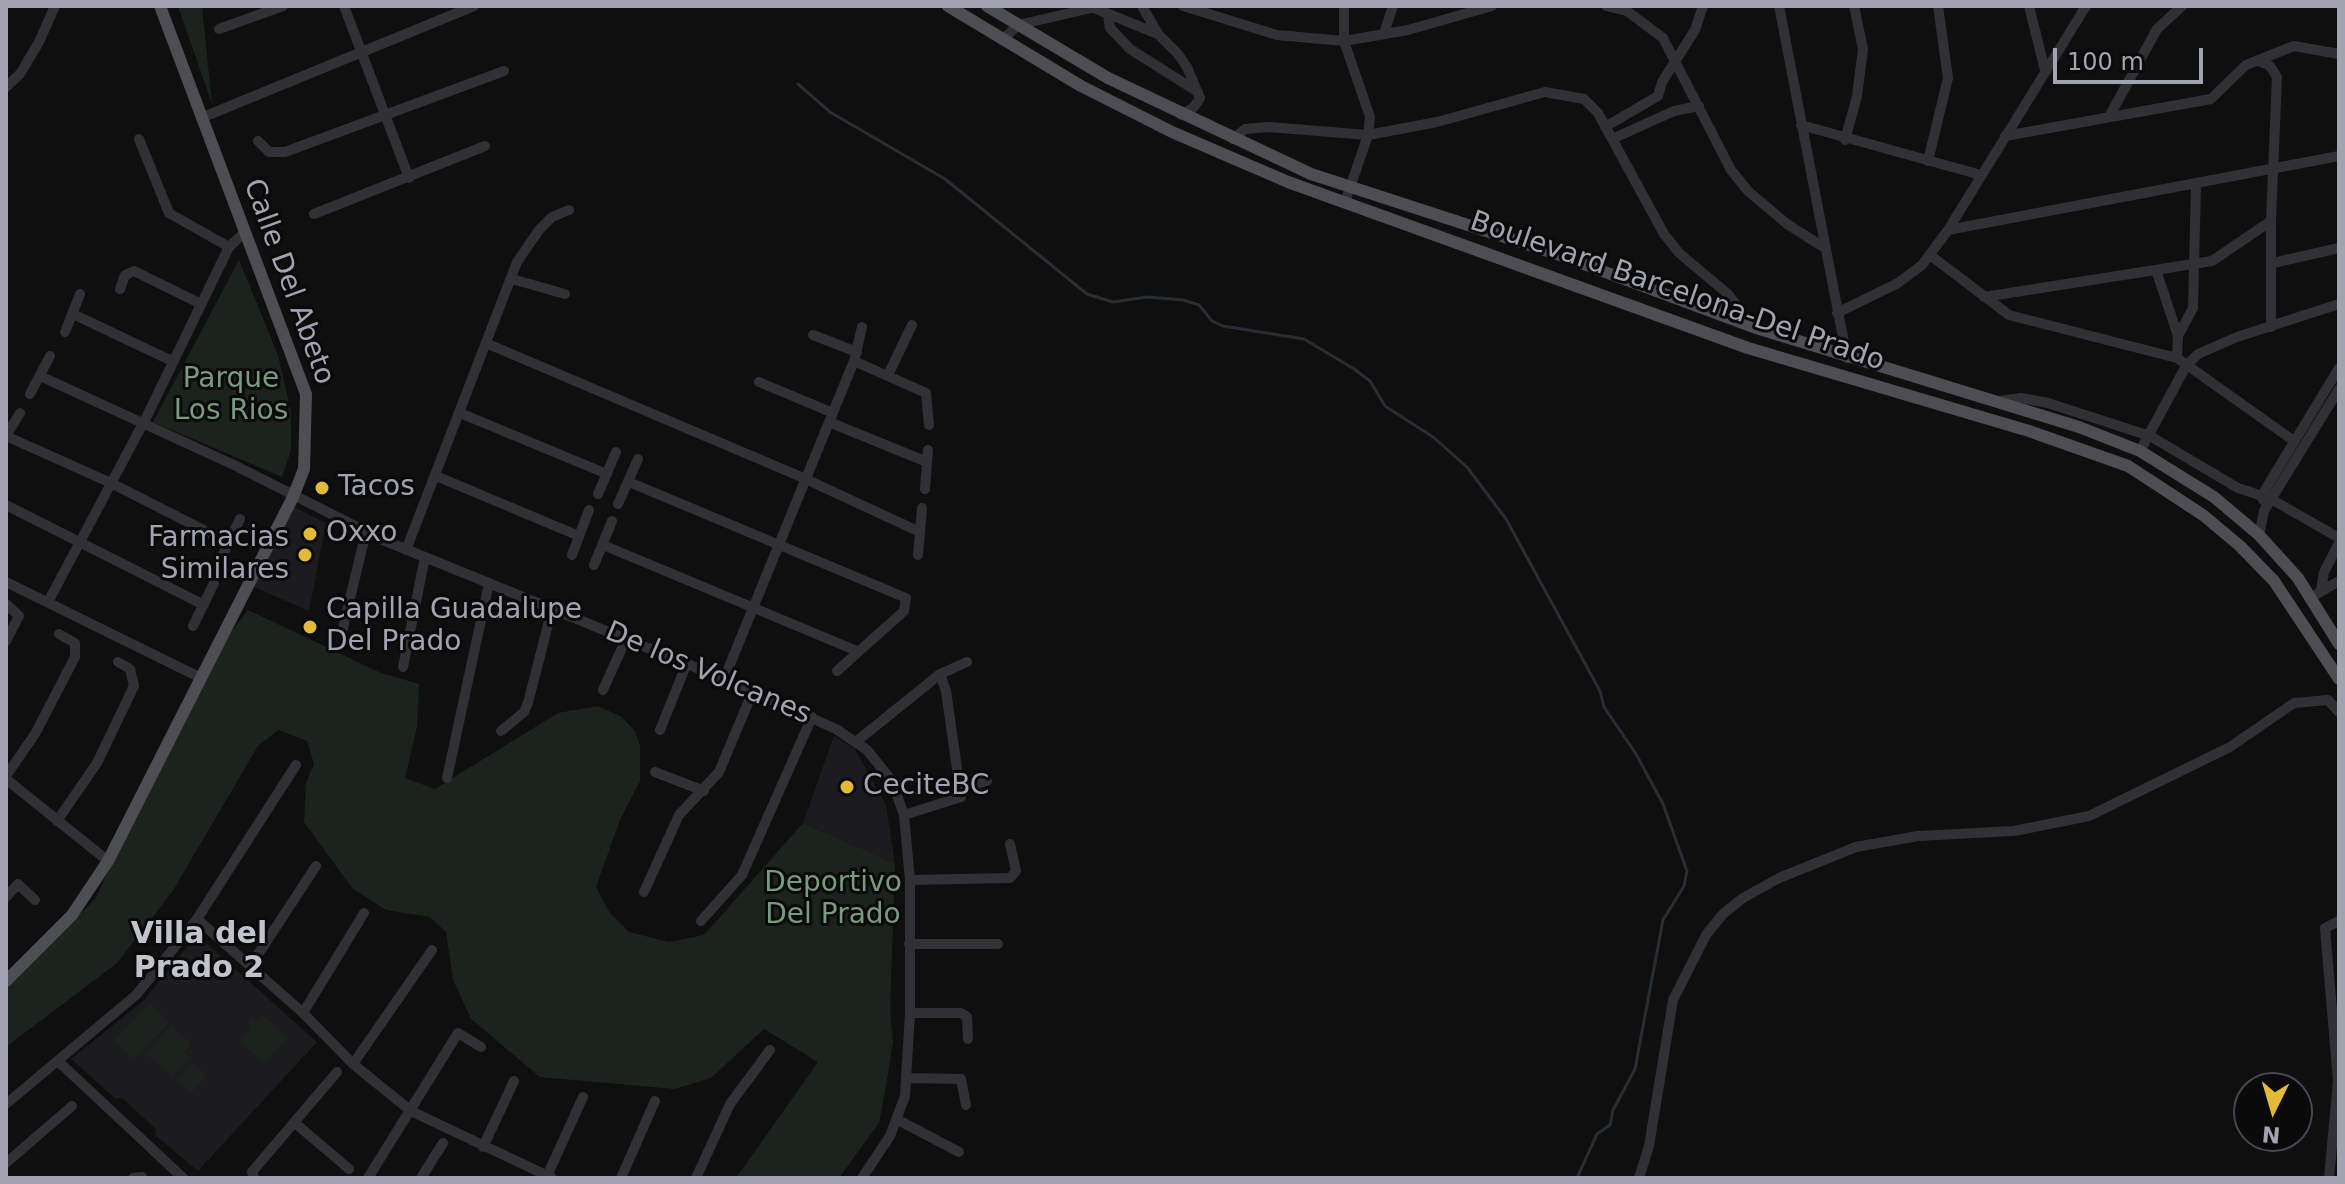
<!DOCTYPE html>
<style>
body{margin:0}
#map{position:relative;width:2345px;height:1184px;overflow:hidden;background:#0f0f10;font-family:"DejaVu Sans",sans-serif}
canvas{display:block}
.frame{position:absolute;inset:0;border:8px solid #a1a4b0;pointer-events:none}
.north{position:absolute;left:2233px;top:1072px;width:80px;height:80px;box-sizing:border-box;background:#0a0a0b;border:2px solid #46484d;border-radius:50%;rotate:185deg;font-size:22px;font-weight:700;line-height:32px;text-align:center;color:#a1a4b0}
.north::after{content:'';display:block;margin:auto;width:28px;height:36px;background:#e3ba35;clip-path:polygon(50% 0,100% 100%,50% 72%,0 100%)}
.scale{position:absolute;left:2053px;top:48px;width:150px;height:36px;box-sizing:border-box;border:4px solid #a1a4b0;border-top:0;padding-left:10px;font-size:24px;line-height:28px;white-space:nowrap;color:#a1a4b0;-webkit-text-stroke:6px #0a0a0b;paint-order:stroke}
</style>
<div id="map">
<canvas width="2345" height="1184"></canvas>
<div class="frame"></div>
<div class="north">N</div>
<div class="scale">100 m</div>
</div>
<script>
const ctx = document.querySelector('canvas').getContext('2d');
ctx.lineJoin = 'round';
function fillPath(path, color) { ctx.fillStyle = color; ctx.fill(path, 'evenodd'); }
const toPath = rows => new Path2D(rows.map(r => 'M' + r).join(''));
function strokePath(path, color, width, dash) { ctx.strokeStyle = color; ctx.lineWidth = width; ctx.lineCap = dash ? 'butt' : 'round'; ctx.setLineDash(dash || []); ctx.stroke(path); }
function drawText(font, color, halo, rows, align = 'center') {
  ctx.font = font + ' "DejaVu Sans",sans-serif'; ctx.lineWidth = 6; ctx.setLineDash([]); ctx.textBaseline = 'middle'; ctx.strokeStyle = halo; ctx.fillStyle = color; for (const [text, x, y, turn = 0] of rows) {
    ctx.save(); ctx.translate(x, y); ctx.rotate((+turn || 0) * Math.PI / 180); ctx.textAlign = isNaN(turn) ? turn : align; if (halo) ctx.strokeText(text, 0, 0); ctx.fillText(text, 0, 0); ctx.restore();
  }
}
const built = toPath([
 [294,507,326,523,309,611,254,587],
 [834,736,855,749,886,805,895,863,803,823],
 [197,935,317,1042,198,1171,156,1136,155,1128,123,1099,115,1098,71,1059,143,1001]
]);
const green = toPath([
 [178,6,202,6,212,104],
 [239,260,278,355,291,412,291,450,282,477,153,422],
 [248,610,381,673,419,684,417,727,405,778,435,789,558,713,598,706,622,717,635,731,640,746,640,781,620,820,596,887,610,913,629,932,669,942,704,935,803,823,895,863,890,1012,893,1042,886,1086,879,1123,839,1178,736,1178,818,1062,764,1029,711,1078,675,1089,540,1077,471,1019,453,980,446,932,430,917,386,910,352,888,304,822,306,783,314,764,307,741,278,730,258,746,172,892,117,963,6,1047,6,989,96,898,120,843,225,640],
 [150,1003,169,1022,133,1059,114,1040],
 [263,1015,288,1038,264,1063,240,1041,252,1027,248,1023,252,1018,257,1022],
 [171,1026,191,1043,184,1052,190,1058,173,1077,146,1054],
 [193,1063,207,1075,191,1093,177,1080]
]);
const stream = toPath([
 [798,84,830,112,945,179,1087,294,1113,302,1147,297,1183,300,1199,305,1212,321,1223,326,1304,339,1354,369,1370,381,1385,406,1433,437,1467,467,1506,519,1600,691,1604,707,1636,754,1663,804,1687,871,1684,886,1663,920,1635,1069,1613,1110,1610,1125,1597,1134,1577,1178]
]);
const minor = toPath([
 [344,6,409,178],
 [1142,6,1157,32],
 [1183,6,1277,35,1344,41,1408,30,1492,6],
 [1344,6,1344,41,1370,117,1368,135,1345,202],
 [1606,6,1627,11,1663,38,1731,170,1748,191,1787,224,1825,248],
 [1779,6,1847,358],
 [2029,6,2045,70],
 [1094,8,1158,34,1178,54,1187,67,1200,98,1194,107,1181,115],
 [1108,15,1110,28,1130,49,1198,92],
 [219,29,283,6],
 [1384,33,1393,6],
 [1002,40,1018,25,1100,6],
 [2259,61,2270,66,2277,77,2271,221,2271,327],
 [6,87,20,74,39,42,55,6],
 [2109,117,2157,29,2182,6],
 [201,118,474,6],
 [1801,125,1981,175],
 [1605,127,1658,96,1662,82,1695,30,1703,6],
 [2005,136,2211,99,2246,65,2294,46,2339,54],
 [139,139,169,213,229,247],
 [1233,139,1245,129,1269,127,1368,135,1437,122,1545,92,1584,99,1598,113,1664,234,1679,253,1728,294,1753,327],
 [1612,139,1674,111,1699,106],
 [1845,140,1857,96,1863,49,1854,6],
 [258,141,269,152,285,152,504,71],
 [1928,161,1948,78,1938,6],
 [314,214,485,146],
 [1948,230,2339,156],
 [1930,255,2009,315,2177,358,2294,441],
 [2273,263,2339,248],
 [2156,270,2178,336,2177,358],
 [512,279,565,294],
 [120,289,125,275,134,271,201,304],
 [1984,297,2212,261,2271,221],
 [1837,313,1898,283,1922,265,1948,230,2086,6],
 [73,314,172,361],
 [1716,314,1728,294],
 [65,332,80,294],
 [813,335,857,352],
 [2178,336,2193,308,2196,184],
 [488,344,799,476,920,532],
 [854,361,926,393,929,425],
 [888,375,912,325],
 [40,376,234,465,383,540,724,679,836,729,867,750,892,781,904,815,910,880,910,1013,905,1096,890,1136,862,1178],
 [759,382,833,413],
 [30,394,50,356],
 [1999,401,2021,398,2048,403,2150,436,2238,488,2271,499,2339,538],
 [460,413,607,474],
 [829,422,927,462],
 [6,436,111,483,229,543],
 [6,436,20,413],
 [2140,451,2186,366,2198,354,2237,337,2339,304],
 [436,476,579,536],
 [629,482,906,598,904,611,837,671],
 [925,489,928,450],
 [598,494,616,452],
 [2263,500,2262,495,2339,368],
 [618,504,638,459],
 [6,505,204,605],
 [2259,535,2264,511,2339,389],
 [603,545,857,651],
 [406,550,517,262,539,230,552,217,569,210],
 [572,555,589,510],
 [918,555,922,508],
 [219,563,240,519],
 [594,565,612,521],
 [6,582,201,678],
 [2321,590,2324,572,2339,543],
 [2317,594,2339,581],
 [48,602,147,416,229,247,245,232],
 [6,604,19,616,6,641],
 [193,626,214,583],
 [342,632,366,532],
 [403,667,425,557],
 [724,679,854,361,862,327],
 [603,690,626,639],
 [660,730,687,663],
 [501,731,524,712,528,703,552,609],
 [857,741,940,674,967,662],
 [655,772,704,791],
 [6,776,35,734,75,657,75,643,59,634],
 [447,778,489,583],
 [6,779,108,861],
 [962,788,987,781],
 [904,815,961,797,946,691,940,674],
 [57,821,97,763,134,686,130,669,118,662],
 [910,880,1010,878,1016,871,1010,844],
 [644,892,679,815,719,772,753,691],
 [6,897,18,884,35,900],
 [197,919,303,1013,353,1064,411,1111,552,1178],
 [701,921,742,875,812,717],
 [909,944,998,944],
 [251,965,316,866],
 [303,1013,364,913],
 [910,1013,961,1013,967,1017,968,1039],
 [59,1062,183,1178],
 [353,1064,432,950],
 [908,1078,961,1079,966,1105],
 [6,1104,136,995,150,978,197,919,296,765],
 [898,1120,959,1152],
 [295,1123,349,1169],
 [483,1147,514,1081],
 [6,1163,72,1106],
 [547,1176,583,1097],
 [133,1178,142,1177],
 [254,1178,252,1172,337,1072],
 [368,1178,458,1033,481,1047],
 [421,1178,443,1143],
 [621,1178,655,1101],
 [696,1178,730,1104,770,1050],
 [1639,1178,1649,1146,1673,1000,1706,935,1723,914,1743,898,1779,878,1856,847,1918,836,2014,831,2089,816,2230,747,2294,703,2328,700,2339,712],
 [2329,1178,2338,1081,2325,928,2339,921]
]);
const major = toPath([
 [948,6,1081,86,1172,132,1288,182,1748,348,2029,431,2128,466,2203,515,2240,546,2274,581,2339,679],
 [987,6,1108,78,1311,174,1554,253,1753,327,2079,427,2140,451,2214,497,2259,535,2298,578,2339,644],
 [6,981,72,915,108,861,293,497,304,469,306,394,160,6]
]);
const markers = [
 [322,488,8,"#e3ba35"],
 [310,534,8,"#e3ba35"],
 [305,555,8,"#e3ba35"],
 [310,627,8,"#e3ba35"],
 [847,787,8,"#e3ba35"]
];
const streetNames = [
 ["Calle Del Abeto",288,282,70],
 ["Boulevard Barcelona-Del Prado",1677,292,19],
 ["De los Volcanes",708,674,23]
];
const parkNames = [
 ["Parque",231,380],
 ["Los Rios",231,412],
 ["Deportivo",833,884],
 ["Del Prado",833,916]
];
const poiNames = [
 ["Tacos",338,488],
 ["Oxxo",326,534],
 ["Farmacias",289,539,"right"],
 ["Similares",289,571,"right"],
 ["Capilla Guadalupe",326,611],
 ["Del Prado",326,643],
 ["CeciteBC",863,787]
];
const neighbourhoodNames = [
 ["Villa del",199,935],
 ["Prado 2",199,969]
];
fillPath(built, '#1c1b1d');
fillPath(green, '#1c231d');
strokePath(stream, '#292e35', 3);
strokePath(minor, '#313135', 10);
strokePath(major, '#4d4e54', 12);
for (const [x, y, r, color] of markers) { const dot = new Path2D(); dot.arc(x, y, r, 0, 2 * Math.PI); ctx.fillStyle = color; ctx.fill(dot); strokePath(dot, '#0a0a0b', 3); }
drawText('28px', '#a1a4b0', '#0a0a0b', streetNames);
drawText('28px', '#799a7f', '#0a0a0b', parkNames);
drawText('28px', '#a1a4b0', '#0a0a0b', poiNames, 'left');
drawText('bold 30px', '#c2c4cd', '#0a0a0b', neighbourhoodNames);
</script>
